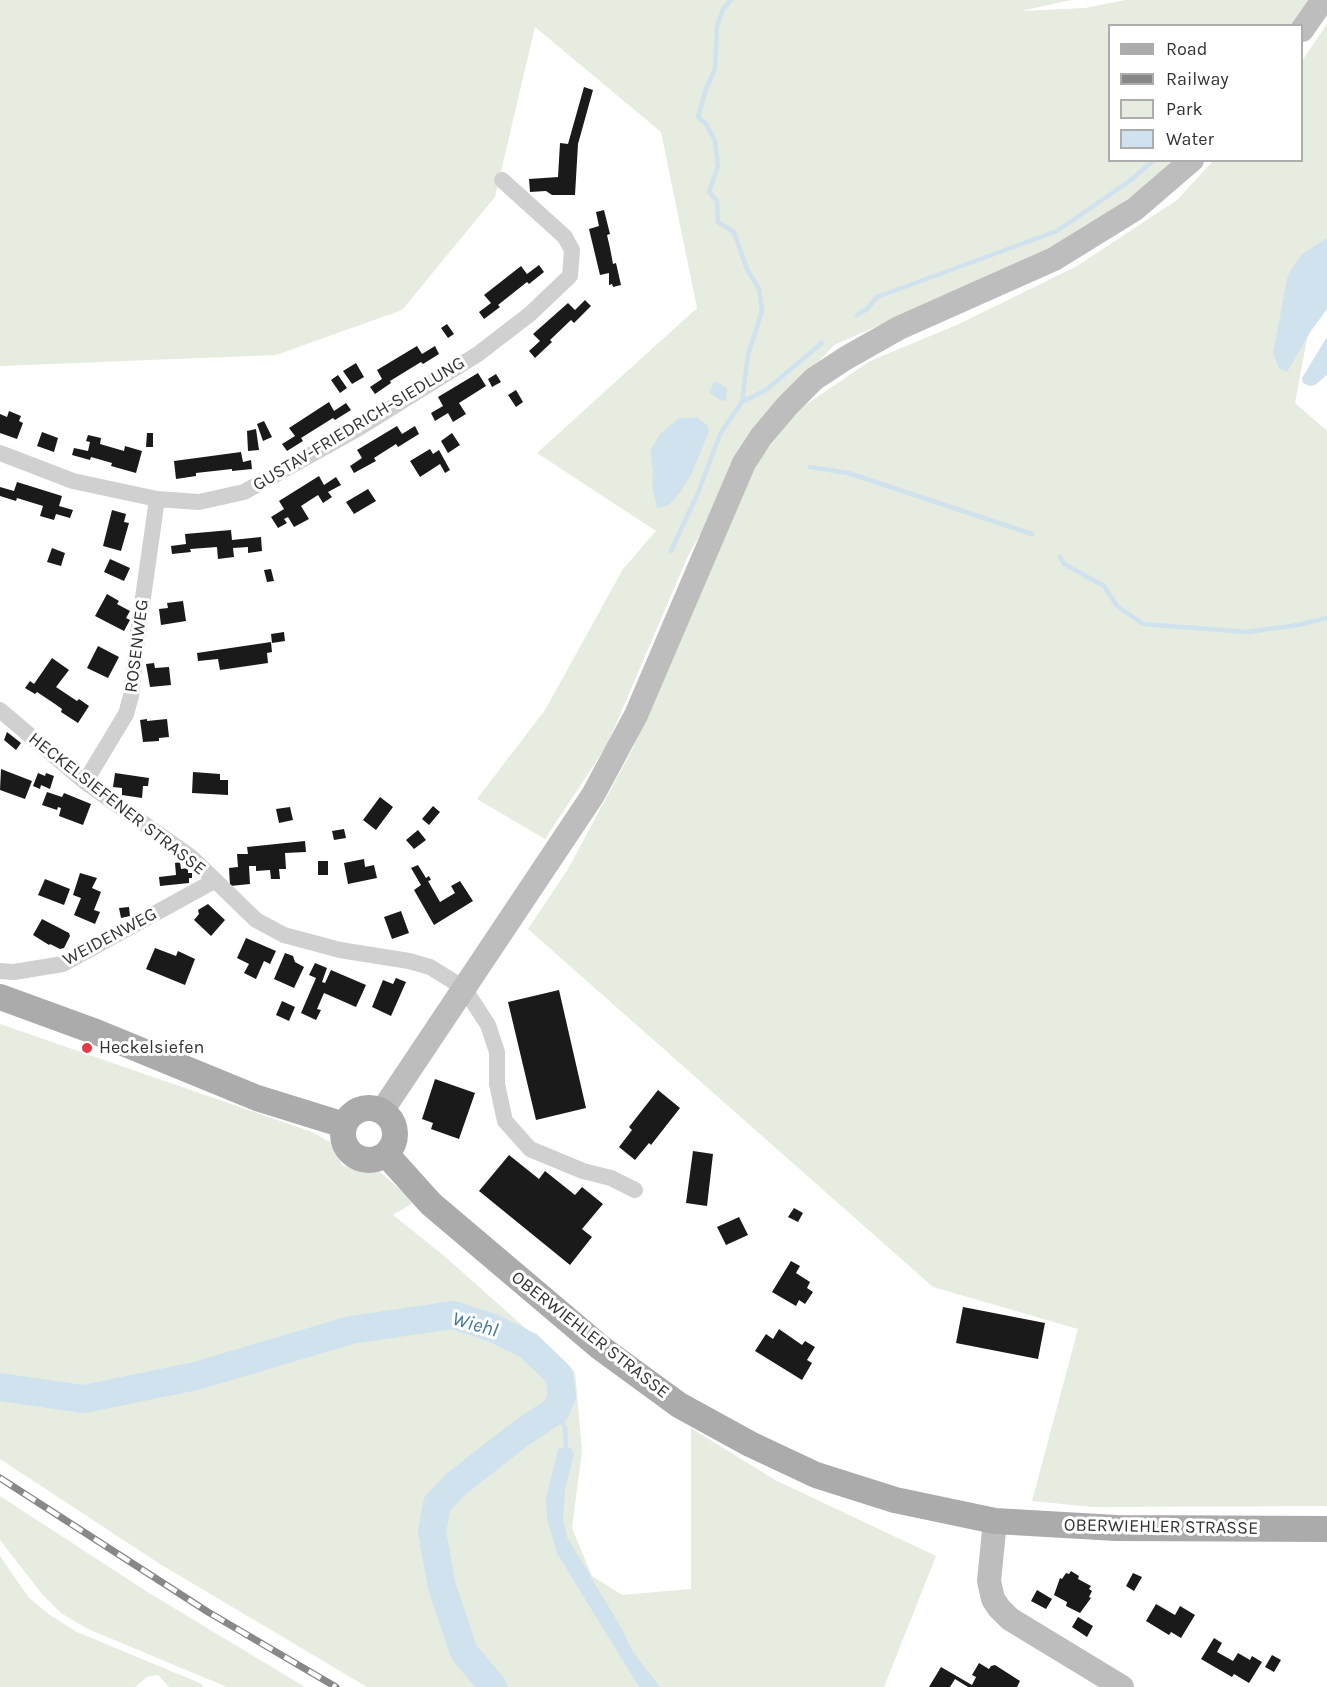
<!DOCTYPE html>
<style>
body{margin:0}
#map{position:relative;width:1327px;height:1687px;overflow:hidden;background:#fff;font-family:Karla,sans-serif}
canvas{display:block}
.legend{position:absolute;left:1108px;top:24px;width:195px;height:138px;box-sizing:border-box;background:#fff;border:2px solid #adadad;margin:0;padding:8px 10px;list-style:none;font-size:18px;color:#333}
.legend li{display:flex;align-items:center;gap:12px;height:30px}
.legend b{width:30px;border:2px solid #adadad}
</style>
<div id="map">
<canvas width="1327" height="1687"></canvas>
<ul class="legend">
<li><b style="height:8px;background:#ababab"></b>Road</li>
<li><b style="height:8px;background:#888"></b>Railway</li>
<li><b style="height:16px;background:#e6ecdf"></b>Park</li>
<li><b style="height:16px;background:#cfe2ee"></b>Water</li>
</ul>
</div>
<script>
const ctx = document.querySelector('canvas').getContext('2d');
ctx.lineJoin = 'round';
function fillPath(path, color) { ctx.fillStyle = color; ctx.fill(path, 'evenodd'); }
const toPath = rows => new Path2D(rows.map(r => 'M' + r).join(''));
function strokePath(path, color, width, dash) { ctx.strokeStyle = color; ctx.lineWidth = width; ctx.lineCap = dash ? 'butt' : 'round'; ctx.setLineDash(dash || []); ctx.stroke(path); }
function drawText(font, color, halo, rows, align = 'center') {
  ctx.font = font + ' Karla,sans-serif'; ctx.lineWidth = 6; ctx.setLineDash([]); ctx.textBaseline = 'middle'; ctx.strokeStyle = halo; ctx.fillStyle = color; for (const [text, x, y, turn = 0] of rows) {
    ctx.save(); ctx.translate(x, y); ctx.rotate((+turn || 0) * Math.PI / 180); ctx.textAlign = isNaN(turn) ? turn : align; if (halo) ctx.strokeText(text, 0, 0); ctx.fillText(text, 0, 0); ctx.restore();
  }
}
const green = toPath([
 [0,0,1071,0,1021,11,1085,8,1126,0,1312,0,1294,25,1110,26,1110,160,1179,161,1095,223,1018,265,834,345,763,421,687,558,607,745,545,839,477,799,545,710,623,569,656,531,537,453,697,308,661,132,535,27,495,197,402,310,276,355,0,366],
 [1327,24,1327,271,1318,280,1295,403,1327,431,1327,1506,1093,1507,1032,1501,1078,1329,933,1287,528,929,568,869,633,748,733,494,798,410,870,361,959,324,1077,266,1177,200,1213,161,1302,160,1302,61],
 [0,1024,312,1132,330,1142,343,1166,379,1171,414,1202,393,1215,443,1255,575,1372,582,1451,572,1528,592,1576,622,1595,691,1589,691,1428,775,1480,936,1556,884,1687,367,1687,160,1564,0,1459],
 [0,1496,149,1593,305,1687,227,1687,88,1629,61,1613,42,1594,0,1540],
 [0,1556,29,1598,50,1615,77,1632,202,1684,203,1687,169,1687,158,1675,147,1677,135,1687,0,1687]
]);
const water = toPath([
 [1327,238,1327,309,1311,331,1287,372,1279,368,1273,353,1288,275,1301,255],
 [1327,337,1327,375,1315,385,1310,386,1303,383,1302,378],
 [715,381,727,388,726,400,722,401,709,392],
 [697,417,707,425,709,431,692,473,681,491,669,505,657,508,652,485,653,472,650,451,660,434,678,419],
 [566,1446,572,1449,574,1455,565,1489,563,1519,567,1537,622,1629,633,1652,660,1687,640,1687,636,1682,557,1553,547,1518,546,1498,558,1449]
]);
const stream = toPath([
 [857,315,867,309,877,297,1057,231,1131,180,1154,160],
 [742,402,766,390,822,343],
 [810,467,848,473,1032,534],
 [671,551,698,493,720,434,742,402,748,355,762,311,759,289,747,269,734,232,718,222,717,201,709,192,718,166,715,141,706,124,698,117,706,89,715,69,717,26,723,9,731,0],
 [1060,557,1064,564,1104,586,1117,606,1143,624,1247,632,1298,625,1327,618],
 [556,1410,565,1428,566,1451]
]);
const river = toPath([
 [0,1387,84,1399,196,1376,351,1330,453,1315,491,1327,529,1346,559,1375,562,1396,556,1410,520,1434,456,1484,437,1504,432,1532,442,1587,464,1652,493,1687]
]);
const building = toPath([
 [584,87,593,90,578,144,575,195,552,195,546,191,530,192,529,179,558,177,560,143,568,144],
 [604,210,610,234,607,235,610,248,613,264,616,263,621,285,613,287,612,284,609,285,609,273,600,275,589,229,599,226,596,212],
 [539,265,544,272,529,284,527,282,498,305,500,307,484,319,479,312,491,303,484,295,521,266,527,274],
 [585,300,591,306,574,323,571,320,550,340,552,342,535,358,529,351,540,341,533,334,568,303,575,310],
 [447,324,454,334,448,338,441,328],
 [417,346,422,354,435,346,439,354,423,364,421,362,390,381,391,383,375,394,370,387,382,379,377,370],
 [356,363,364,377,352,384,343,371],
 [478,373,486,386,459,403,466,414,453,422,448,413,435,421,431,413,443,406,438,397],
 [496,374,501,382,492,387,488,379],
 [338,375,347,388,340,393,331,380],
 [516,390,523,402,516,407,508,395],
 [329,402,334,411,346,403,351,410,335,420,333,418,301,438,303,441,287,451,282,444,295,436,289,428],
 [9,411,21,416,19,421,23,423,17,439,0,433,0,414,7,417],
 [264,421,272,437,263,441,257,424],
 [397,426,402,434,415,426,419,434,398,447,396,444,374,458,376,461,354,473,350,466,362,458,357,450],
 [256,429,259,450,248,451,247,431],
 [42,432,58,438,54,452,37,446],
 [147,433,153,433,153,447,146,447],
 [452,433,460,445,448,453,441,441],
 [88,435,101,438,100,444,124,451,125,446,142,451,136,473,111,466,112,463,91,457,90,460,72,455,74,448,88,451,90,442,86,441],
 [430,449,433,454,439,450,450,470,445,473,440,464,420,477,410,461],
 [241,452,243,462,251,460,252,469,232,471,232,469,196,473,196,476,176,479,174,461],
 [319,476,324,485,336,477,341,485,328,492,332,497,323,503,318,495,301,506,309,519,294,527,288,517,284,519,287,523,278,528,271,517,284,509,279,501],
 [17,482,62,496,59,506,73,510,70,518,56,514,54,520,40,516,43,506,17,498,16,501,0,496,0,487,14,491],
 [368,489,376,501,354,514,346,502],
 [112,510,126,514,124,522,129,523,121,551,103,546],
 [231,530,232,540,261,537,262,551,248,553,248,547,233,548,234,557,218,559,217,547,190,549,191,552,172,554,171,546,186,544,185,534],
 [52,548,65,553,61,566,47,562],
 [110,559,130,568,124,581,104,572],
 [271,569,274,581,267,582,264,570],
 [107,594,119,601,117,604,130,611,126,618,130,620,124,631,95,616],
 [183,601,186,621,161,625,159,609,168,608,167,603],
 [284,632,285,641,272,643,271,634],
 [271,642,272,652,267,653,268,663,220,670,218,659,198,661,197,653],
 [98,646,119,657,108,678,87,668],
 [52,658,69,670,56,687,77,701,79,699,89,706,78,723,61,712,62,709,55,704,37,692,35,694,25,688,30,681,34,684],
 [154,663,155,668,169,667,171,685,150,687,146,664],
 [147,719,147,721,167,719,169,737,159,738,159,741,143,742,140,720],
 [7,732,21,743,16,750,4,740],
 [1,769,32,781,25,799,0,790],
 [193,772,220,774,220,780,228,780,228,795,192,793],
 [38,773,45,776,46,773,54,776,50,789,41,785,40,789,33,786],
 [115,773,149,778,148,786,143,786,142,798,122,795,122,788,113,787],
 [47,792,62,797,64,793,91,804,83,825,59,816,61,808,58,807,57,810,42,805],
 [380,797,393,807,376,830,363,820],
 [433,806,440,812,429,825,422,819],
 [290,807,293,820,279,823,276,809],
 [344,829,346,838,334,840,332,831],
 [418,830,426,840,414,849,406,840],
 [305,841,306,852,285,853,286,869,279,869,280,879,271,879,270,870,256,871,256,866,249,866,250,884,230,886,229,868,238,867,237,854,248,854,247,847],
 [364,859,365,867,374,865,377,878,348,884,344,863],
 [318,861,328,861,328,875,318,875],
 [180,862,181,869,188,868,188,873,192,873,192,878,189,878,189,883,160,886,159,877,176,875,175,863],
 [418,865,426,878,429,876,431,880,428,881,440,902,455,893,451,886,460,881,473,901,434,925,414,890,421,885,411,868],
 [80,873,97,878,92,888,101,892,94,910,100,912,95,924,74,915,81,898,73,895],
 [45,879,70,889,64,905,38,895],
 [208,904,225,920,211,936,194,920,199,914,198,910],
 [129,907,130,916,121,918,119,908],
 [401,911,409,933,392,939,384,917],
 [42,919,69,933,70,936,64,948,60,949,50,944,49,945,33,935],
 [246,938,276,951,270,964,264,961,256,979,244,973,249,964,237,958],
 [155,948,176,956,178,951,195,959,185,985,146,969],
 [285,953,293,956,295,962,304,967,294,988,274,979],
 [315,963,327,968,322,982,325,983,331,970,366,985,356,1007,324,993,317,1009,321,1010,316,1020,301,1013,316,978,309,975],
 [396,978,406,982,391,1016,372,1007,383,980,393,984],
 [559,990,586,1108,536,1120,508,1002],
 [282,1001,295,1007,289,1021,276,1015],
 [435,1079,475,1093,459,1139,431,1129,433,1123,422,1119],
 [658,1090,680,1108,651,1145,649,1143,635,1160,619,1147,632,1130,629,1127],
 [693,1151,713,1154,707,1206,686,1203],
 [509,1155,539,1179,545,1171,575,1195,582,1187,603,1204,582,1229,592,1237,570,1265,479,1191],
 [794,1208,803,1213,798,1222,788,1217],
 [739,1217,748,1235,726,1245,717,1227],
 [791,1261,800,1266,796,1273,810,1282,807,1288,813,1292,805,1304,799,1300,796,1306,772,1292],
 [963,1307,1045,1323,1038,1359,956,1343],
 [779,1329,802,1345,805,1341,815,1347,807,1360,812,1363,802,1380,755,1351,766,1334,773,1339],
 [1071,1571,1079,1576,1078,1579,1091,1586,1089,1589,1092,1591,1089,1597,1091,1598,1080,1613,1066,1606,1067,1602,1054,1595,1060,1578,1062,1579,1066,1573,1069,1574],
 [1133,1573,1142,1577,1134,1591,1126,1586],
 [1037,1590,1052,1599,1046,1609,1031,1601],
 [1156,1604,1175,1615,1180,1606,1195,1615,1181,1638,1171,1632,1169,1635,1146,1621],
 [1078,1617,1093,1626,1087,1637,1072,1627],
 [1214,1638,1222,1643,1217,1652,1233,1661,1238,1653,1250,1660,1252,1656,1262,1662,1249,1683,1234,1674,1232,1677,1201,1659],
 [1272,1655,1281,1660,1274,1672,1265,1667],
 [979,1663,989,1669,991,1666,995,1665,1020,1681,1017,1687,968,1687,955,1679,950,1687,929,1687,941,1667,972,1685,976,1677,972,1675]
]);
const street = toPath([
 [0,453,73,481,157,499,199,502,244,492,359,428,478,354,530,314,570,276,572,250,565,237,502,180],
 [0,710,85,782,191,857,256,920,284,935,340,950,409,961,430,967,464,988,488,1025,497,1052,497,1084,505,1121,530,1149,583,1171,611,1178,635,1190],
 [85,782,126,714,131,696,138,633,157,499],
 [0,971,14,972,63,964,214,881]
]);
const secondary = toPath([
 [1302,30,1323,0],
 [382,1111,593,795,636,715,744,463,761,437,787,406,814,379,846,358,899,328,1054,259,1135,209,1192,160],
 [995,1521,989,1581,993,1599,999,1608,1010,1619,1122,1687]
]);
const primary = toPath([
 [0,997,96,1032,257,1098,344,1125],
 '343 1134a26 26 0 1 1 52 0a26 26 0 1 1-52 0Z',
 [386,1154,431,1204,601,1348,679,1405,750,1444,816,1475,895,1500,995,1521,1116,1528,1327,1529]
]);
const rail = toPath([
 [0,1478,208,1612,336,1687]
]);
const markers = [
 [87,1048,6,"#e63946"]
];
const streetNames = [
 ["GUSTAV-FRIEDRICH-SIEDLUNG",359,424,-31],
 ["ROSENWEG",137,646,-83],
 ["HECKELSIEFENER STRASSE",117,804,38],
 ["WEIDENWEG",110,937,-28],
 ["OBERWIEHLER STRASSE",590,1335,38],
 ["OBERWIEHLER STRASSE",1161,1527,1]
];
const poiNames = [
 ["Heckelsiefen",99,1048]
];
const waterNames = [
 ["Wiehl",475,1325,16]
];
fillPath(green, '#e6ecdf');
fillPath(water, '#cfe2ee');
strokePath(stream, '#cfe2ee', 4.5);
strokePath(river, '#cfe2ee', 28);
fillPath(building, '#1a1a1a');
strokePath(street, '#d0d0d0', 16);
strokePath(secondary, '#bdbdbd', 24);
strokePath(primary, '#ababab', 26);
strokePath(rail, '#888', 7);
strokePath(rail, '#fff', 4.5, [14]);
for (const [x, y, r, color] of markers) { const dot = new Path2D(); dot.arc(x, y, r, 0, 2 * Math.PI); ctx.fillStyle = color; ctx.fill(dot); strokePath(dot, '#fff', 2); }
drawText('18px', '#333', '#fff', streetNames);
drawText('18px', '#333', '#fff', poiNames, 'left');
drawText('italic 20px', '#3f7597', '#fff', waterNames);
</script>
